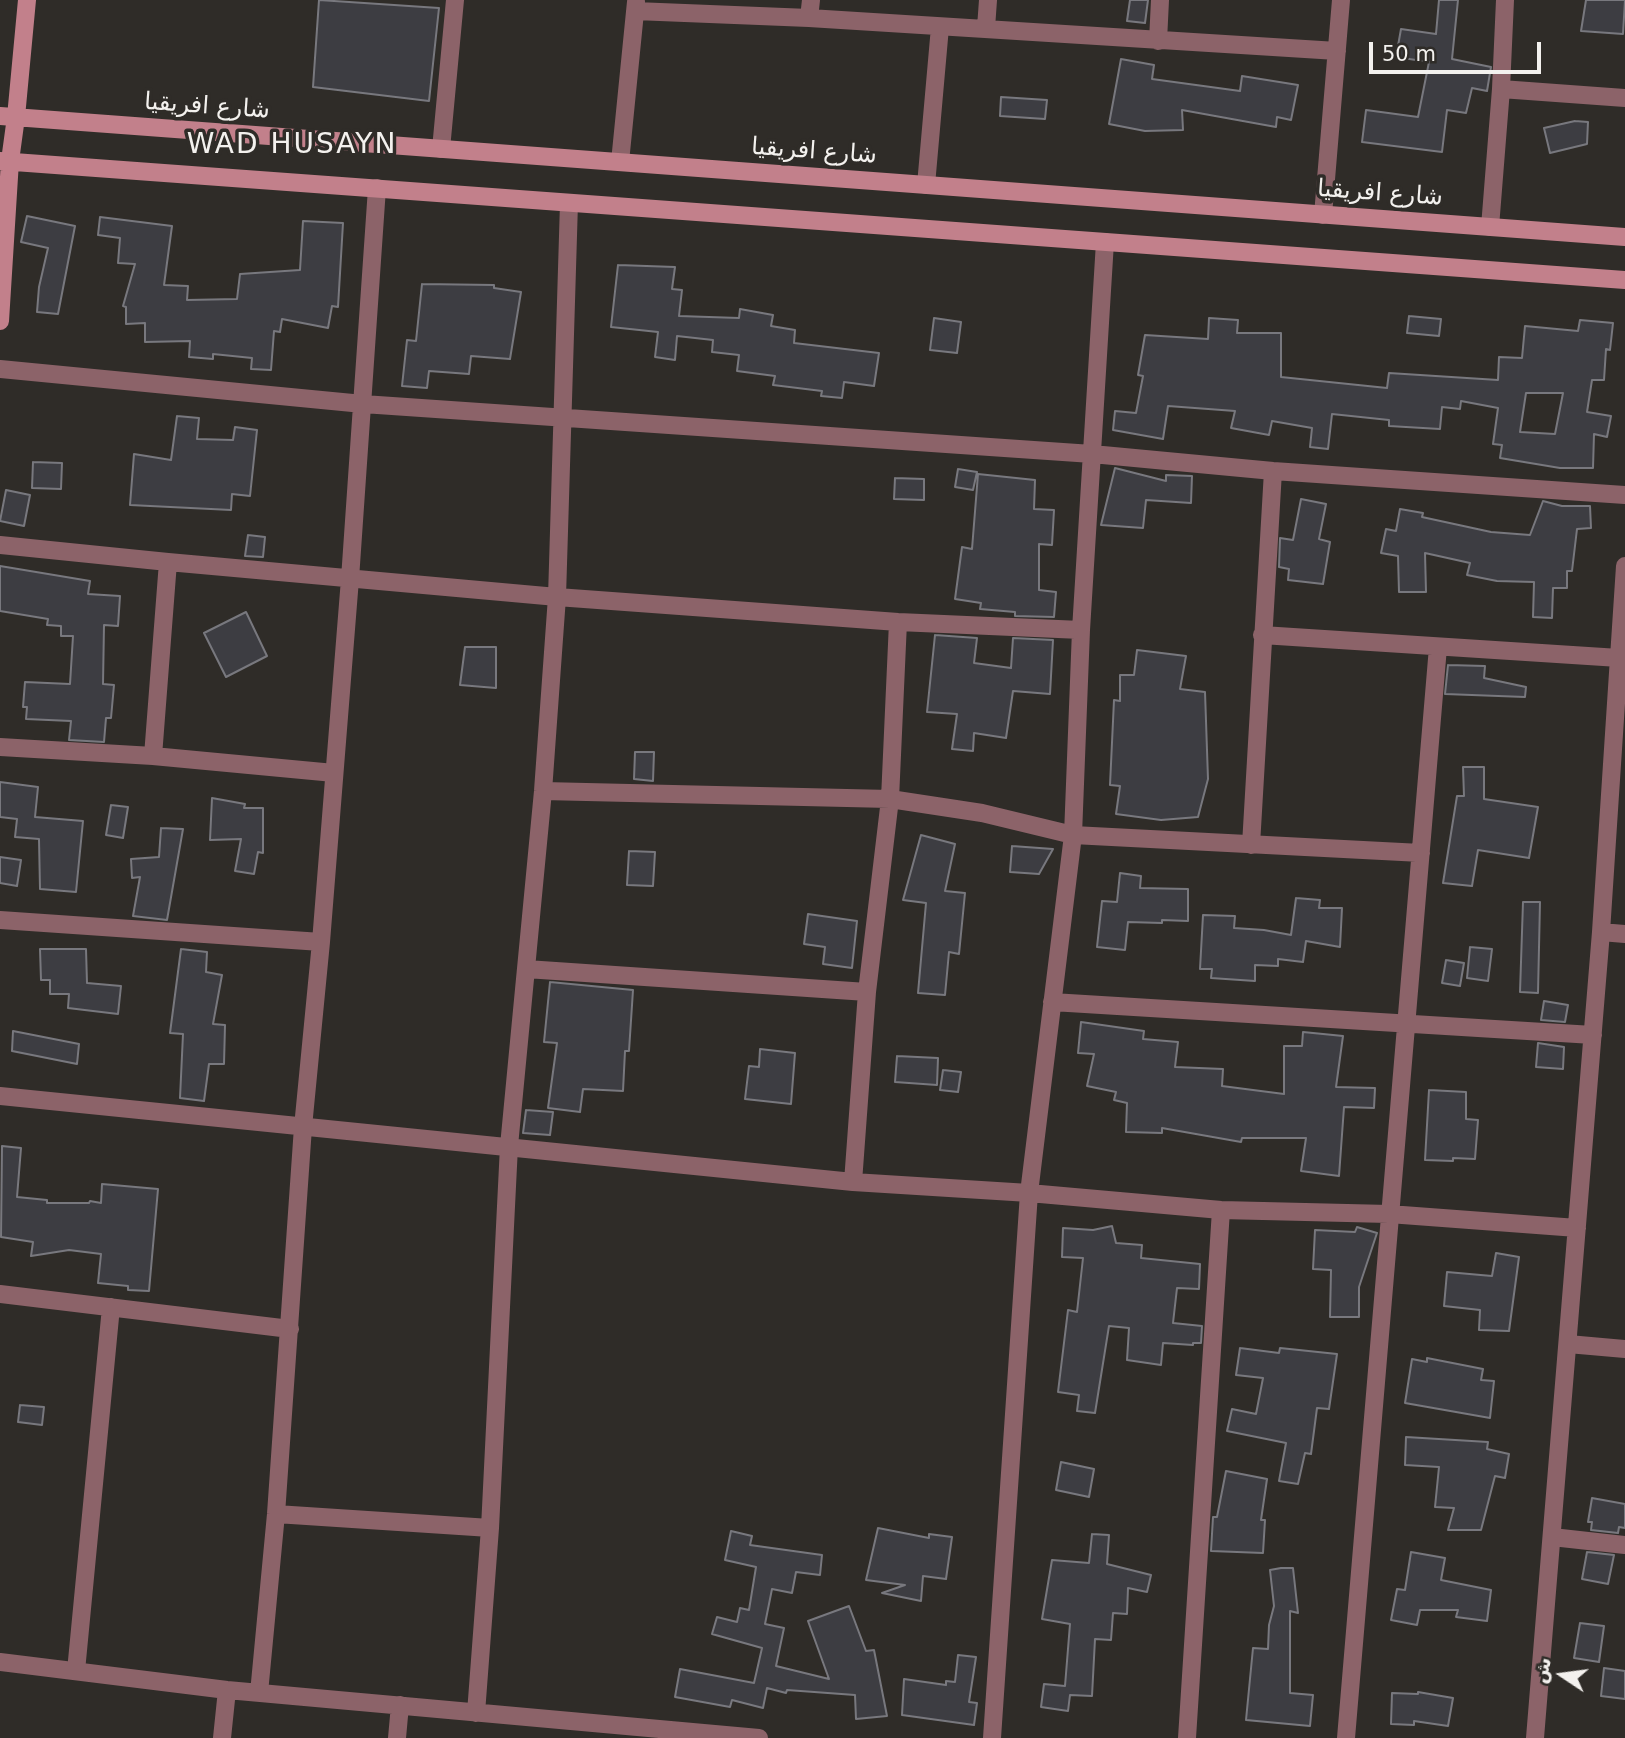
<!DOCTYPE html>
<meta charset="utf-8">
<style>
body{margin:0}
#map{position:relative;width:1625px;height:1738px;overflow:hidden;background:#2f2c28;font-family:"DejaVu Sans","Noto Sans Arabic",sans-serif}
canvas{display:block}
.north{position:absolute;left:1527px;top:1640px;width:70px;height:70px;-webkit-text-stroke:5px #2f2c28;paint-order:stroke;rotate:283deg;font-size:19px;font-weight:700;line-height:28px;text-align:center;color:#f3f1ee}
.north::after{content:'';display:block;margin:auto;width:24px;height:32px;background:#f3f1ee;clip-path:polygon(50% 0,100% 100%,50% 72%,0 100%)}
.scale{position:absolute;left:1369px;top:42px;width:172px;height:32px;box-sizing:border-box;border:4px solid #f3f1ee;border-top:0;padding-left:9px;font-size:21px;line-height:24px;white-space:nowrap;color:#f3f1ee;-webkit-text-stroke:5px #2f2c28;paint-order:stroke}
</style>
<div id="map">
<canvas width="1625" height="1738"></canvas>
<div class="north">ش</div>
<div class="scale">50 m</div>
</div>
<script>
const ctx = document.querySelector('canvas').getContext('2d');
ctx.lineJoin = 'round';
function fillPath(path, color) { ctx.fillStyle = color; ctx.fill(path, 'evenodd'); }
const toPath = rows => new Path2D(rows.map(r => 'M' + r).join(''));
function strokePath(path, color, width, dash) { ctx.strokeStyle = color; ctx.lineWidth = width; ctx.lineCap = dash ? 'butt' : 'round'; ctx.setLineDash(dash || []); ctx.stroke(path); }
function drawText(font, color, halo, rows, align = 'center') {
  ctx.font = font + ' "DejaVu Sans","Noto Sans Arabic",sans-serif'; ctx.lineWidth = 7; ctx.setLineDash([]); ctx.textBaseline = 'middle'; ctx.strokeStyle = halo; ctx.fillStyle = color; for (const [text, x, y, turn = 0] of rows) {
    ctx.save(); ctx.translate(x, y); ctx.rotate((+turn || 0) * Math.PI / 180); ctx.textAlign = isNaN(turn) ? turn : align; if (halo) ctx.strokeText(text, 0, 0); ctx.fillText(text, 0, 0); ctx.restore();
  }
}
const building = toPath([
 [319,0,439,8,429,101,313,87,319,0],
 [1130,0,1148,0,1145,23,1127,21,1130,0],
 [1439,0,1458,0,1452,59,1491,67,1487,91,1472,88,1466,113,1447,110,1442,152,1362,142,1366,110,1418,117,1429,62,1396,57,1401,29,1436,34,1439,0],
 [1586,0,1625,0,1623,34,1581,31,1586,0],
 [1121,59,1154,65,1152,79,1240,91,1242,76,1298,85,1291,120,1277,117,1276,127,1182,110,1183,130,1145,131,1109,124,1121,59],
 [1001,97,1047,100,1045,119,1000,116,1001,97],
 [1575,121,1588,122,1587,144,1550,153,1544,128,1575,121],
 [27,216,75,226,58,314,37,312,39,287,48,248,21,242,27,216],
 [100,217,172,226,164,285,188,286,187,300,237,299,240,274,300,270,303,221,343,223,338,307,332,306,328,328,282,319,280,332,274,331,271,370,251,369,252,358,213,354,213,359,189,357,190,341,145,342,145,323,126,324,126,307,123,306,135,264,118,263,120,238,98,235,100,217],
 [618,265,675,267,672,289,682,290,679,316,739,318,740,309,773,315,771,326,795,330,794,343,879,353,874,386,844,382,842,398,821,396,822,391,773,385,775,376,737,371,739,355,712,352,713,340,677,336,675,360,655,357,658,332,611,327,618,265],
 [422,284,494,285,494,288,521,292,510,359,471,356,469,374,429,371,427,388,402,386,407,340,416,341,422,284],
 [1409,316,1441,319,1439,336,1407,333,1409,316],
 [934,318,961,322,957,353,930,350,934,318],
 [1209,318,1238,320,1237,333,1281,333,1281,377,1387,388,1389,373,1498,380,1499,357,1522,358,1525,326,1578,331,1580,320,1613,323,1610,350,1606,349,1604,380,1592,380,1587,412,1611,416,1607,437,1594,434,1593,468,1560,468,1500,458,1502,445,1493,444,1498,408,1461,401,1460,409,1442,407,1440,429,1389,426,1389,420,1332,414,1328,449,1310,447,1312,428,1272,421,1269,435,1231,428,1235,411,1168,406,1163,439,1113,430,1115,411,1136,413,1143,376,1138,375,1145,335,1208,339,1209,318],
 [1526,393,1563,393,1555,434,1520,432,1526,393],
 [177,416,199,418,197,439,233,440,235,427,257,430,250,496,232,494,231,510,130,505,134,454,171,460,177,416],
 [33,462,62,463,61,489,32,488,33,462],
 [1115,468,1166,481,1166,475,1192,476,1191,503,1146,500,1143,528,1101,525,1115,468],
 [958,469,977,472,973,490,955,487,958,469],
 [978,474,1035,480,1034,509,1054,510,1052,545,1039,544,1039,590,1056,592,1054,617,1015,616,1015,612,980,609,981,603,955,599,962,547,972,549,978,474],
 [895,478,924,479,924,500,894,499,895,478],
 [6,490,30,495,24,526,0,521,6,490],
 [1301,499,1326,504,1319,539,1330,542,1323,584,1288,580,1289,569,1279,567,1280,538,1293,540,1301,499],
 [1543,501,1562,506,1590,506,1591,528,1577,529,1572,571,1567,571,1567,588,1553,588,1552,618,1533,617,1534,582,1497,581,1467,575,1470,563,1425,553,1426,592,1399,592,1398,556,1381,553,1386,529,1396,531,1400,509,1423,513,1422,517,1491,532,1530,535,1543,501],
 [248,535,265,537,263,557,245,556,248,535],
 [0,566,90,581,88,594,120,596,118,626,104,625,103,684,114,685,111,718,106,718,104,742,69,740,71,721,26,719,27,707,23,707,25,682,70,684,73,636,61,636,61,626,47,625,48,619,0,611,0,566],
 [246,612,267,656,226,677,204,633,246,612],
 [935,635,977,638,974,663,1011,668,1013,638,1053,640,1050,694,1013,691,1006,738,974,733,973,751,952,749,957,714,927,712,935,635],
 [465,647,496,647,496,688,460,685,465,647],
 [1137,650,1186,656,1180,689,1205,692,1208,779,1198,817,1161,820,1116,814,1120,786,1110,785,1114,700,1120,701,1120,675,1134,675,1137,650],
 [1448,665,1485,666,1484,678,1526,687,1525,697,1445,694,1448,665],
 [635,752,654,752,653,781,634,779,635,752],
 [1463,767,1484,767,1484,799,1538,807,1529,858,1478,850,1472,886,1443,883,1457,796,1464,796,1463,767],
 [0,782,38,787,35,817,83,821,76,892,40,889,39,839,15,837,17,819,0,817,0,782],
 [212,798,245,804,244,808,263,808,263,853,258,852,254,874,235,871,241,839,210,840,212,798],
 [111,805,128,807,123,838,106,835,111,805],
 [161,828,183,829,167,920,133,916,140,877,132,878,131,859,159,857,161,828],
 [921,835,955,844,945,891,965,893,959,954,949,952,945,995,918,993,926,903,903,900,921,835],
 [1012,846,1053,849,1039,874,1010,872,1012,846],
 [629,851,655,852,653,886,627,885,629,851],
 [0,857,21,860,17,886,0,883,0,857],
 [1120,873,1141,876,1140,888,1188,889,1188,921,1162,920,1162,923,1128,922,1125,950,1097,947,1102,901,1117,902,1120,873],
 [1296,898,1320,900,1319,908,1342,908,1340,947,1306,941,1303,962,1278,959,1278,966,1255,965,1255,981,1211,978,1212,969,1200,969,1203,915,1235,916,1234,928,1264,930,1291,935,1296,898],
 [1523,902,1540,902,1538,993,1520,992,1523,902],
 [808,914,857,921,852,968,823,964,825,947,804,944,808,914],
 [1470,947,1492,949,1488,981,1467,978,1470,947],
 [40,949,86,949,87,983,121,986,118,1014,68,1008,69,994,50,994,50,980,41,980,40,949],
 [181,949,207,952,206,972,222,975,213,1024,225,1025,224,1064,209,1064,204,1101,180,1098,183,1034,170,1033,181,949],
 [1446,960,1464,963,1460,986,1442,983,1446,960],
 [550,982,633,990,629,1051,625,1051,623,1091,583,1089,580,1112,548,1108,557,1043,544,1042,550,982],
 [1544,1001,1568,1005,1565,1022,1541,1020,1544,1001],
 [1081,1022,1144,1031,1143,1039,1178,1042,1175,1067,1223,1069,1222,1086,1284,1094,1284,1046,1302,1046,1303,1032,1343,1036,1336,1087,1375,1088,1374,1108,1344,1107,1339,1176,1301,1171,1306,1138,1242,1138,1241,1142,1162,1128,1162,1133,1126,1132,1127,1103,1114,1100,1116,1092,1087,1086,1094,1054,1078,1053,1081,1022],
 [13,1031,79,1044,77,1064,12,1051,13,1031],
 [1538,1043,1564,1047,1563,1069,1536,1067,1538,1043],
 [760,1049,795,1053,791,1104,745,1099,749,1066,759,1067,760,1049],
 [897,1056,938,1058,937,1085,895,1082,897,1056],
 [943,1070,961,1072,958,1092,940,1090,943,1070],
 [1429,1090,1466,1092,1466,1119,1478,1120,1475,1159,1453,1158,1453,1161,1425,1160,1429,1090],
 [526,1110,553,1112,550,1135,523,1133,526,1110],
 [2,1146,21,1148,17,1197,47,1200,47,1203,89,1203,90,1201,101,1203,102,1184,158,1189,149,1291,128,1290,128,1286,98,1283,101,1254,69,1250,31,1256,33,1242,1,1237,2,1146],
 [1112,1226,1116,1243,1142,1245,1141,1258,1200,1264,1199,1289,1177,1288,1173,1323,1202,1326,1201,1343,1193,1343,1193,1345,1163,1343,1161,1365,1127,1360,1129,1328,1109,1326,1095,1413,1077,1411,1079,1395,1058,1392,1068,1310,1077,1312,1083,1258,1062,1257,1063,1228,1093,1230,1112,1226],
 [1357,1227,1377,1233,1359,1287,1359,1317,1330,1317,1331,1270,1313,1269,1315,1230,1355,1232,1357,1227],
 [1496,1253,1519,1257,1509,1331,1479,1330,1480,1310,1444,1306,1447,1272,1492,1276,1496,1253],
 [1240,1348,1279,1353,1280,1348,1337,1354,1329,1409,1317,1408,1311,1454,1305,1453,1298,1484,1279,1481,1286,1443,1227,1431,1232,1409,1256,1414,1263,1378,1236,1375,1240,1348],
 [1427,1358,1483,1369,1481,1380,1494,1381,1490,1418,1405,1403,1412,1359,1427,1362,1427,1358],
 [20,1405,44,1407,42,1425,18,1422,20,1405],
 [1406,1437,1488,1442,1487,1449,1509,1454,1505,1478,1495,1476,1481,1530,1448,1530,1454,1508,1435,1507,1439,1467,1405,1465,1406,1437],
 [1061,1462,1094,1469,1089,1497,1056,1490,1061,1462],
 [1226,1471,1267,1479,1261,1520,1265,1520,1263,1553,1211,1551,1213,1517,1217,1517,1226,1471],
 [1592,1498,1625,1504,1625,1528,1619,1527,1618,1533,1591,1530,1592,1522,1588,1522,1592,1498],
 [878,1528,929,1538,929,1534,952,1537,946,1579,923,1576,921,1601,882,1593,905,1585,866,1580,878,1528],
 [731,1531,752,1536,750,1545,822,1555,820,1575,796,1572,792,1593,772,1589,765,1624,784,1628,776,1666,829,1679,808,1621,849,1606,866,1651,874,1650,887,1716,856,1719,855,1695,787,1690,786,1693,767,1688,763,1708,732,1700,730,1707,675,1697,680,1669,754,1683,762,1648,712,1634,717,1617,737,1622,740,1608,749,1610,756,1567,725,1560,731,1531],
 [1092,1534,1109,1535,1107,1564,1151,1575,1147,1592,1128,1588,1127,1614,1113,1613,1111,1640,1095,1639,1092,1696,1070,1695,1068,1711,1041,1707,1044,1684,1065,1686,1070,1624,1042,1619,1052,1560,1089,1563,1092,1534],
 [1411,1552,1445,1558,1441,1580,1491,1590,1487,1621,1456,1617,1458,1610,1420,1610,1417,1625,1391,1620,1397,1589,1405,1590,1411,1552],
 [1587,1552,1614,1555,1608,1584,1582,1579,1587,1552],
 [1281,1568,1293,1568,1298,1613,1290,1611,1290,1693,1313,1695,1310,1726,1246,1720,1253,1648,1268,1649,1269,1625,1274,1606,1270,1570,1281,1568],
 [1580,1623,1604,1626,1599,1662,1574,1658,1580,1623],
 [958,1655,976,1657,969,1702,977,1703,974,1725,902,1715,904,1679,946,1685,946,1681,955,1682,958,1655],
 [1604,1668,1625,1671,1625,1699,1601,1696,1604,1668],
 [1418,1692,1453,1698,1448,1726,1414,1721,1414,1725,1391,1724,1392,1693,1418,1694,1418,1692]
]);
const street = toPath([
 [635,11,809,18,1337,51],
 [809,18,811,0],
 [986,28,988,0],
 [1158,41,1160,0],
 [1501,89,1625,98],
 [441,149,455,0],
 [620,162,636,2],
 [926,185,940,27],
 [1323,215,1341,0],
 [1490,227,1501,89,1505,0],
 [0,369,363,404,1092,454,1273,471,1625,495],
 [0,545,168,562,557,597,898,622,1081,630],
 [1262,635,1619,658],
 [0,747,153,756,334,773],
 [153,756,168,562],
 [543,791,890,799,982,813,1073,835,1421,853],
 [1251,845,1273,471],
 [0,920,321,942],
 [1601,932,1625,934],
 [526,969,867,992],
 [1052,1002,1593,1035],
 [0,1096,853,1182,1029,1193,1221,1210,1389,1214,1577,1228],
 [853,1182,867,992,890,799,898,622],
 [0,1294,290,1329],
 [1568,1344,1625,1349],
 [276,1514,490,1528],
 [1552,1537,1625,1545],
 [0,1662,227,1690,759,1738],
 [76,1671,111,1307],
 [259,1693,276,1514,303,1127,321,942,350,579,377,188],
 [476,1713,490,1528,509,1146,543,791,557,597,569,203],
 [222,1738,227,1690],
 [397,1738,400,1705],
 [992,1738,1029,1193,1073,835,1081,630,1105,242],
 [1187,1738,1221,1210],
 [1346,1738,1438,647],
 [1535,1738,1601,932,1625,566]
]);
const secondary = toPath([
 [0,116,1625,237],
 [0,161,1625,280],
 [0,321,10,161,16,117,27,0]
]);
const streetNames = [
 ["شارع افريقيا",207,107,4],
 ["شارع افريقيا",814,152,4],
 ["شارع افريقيا",1380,194,4]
];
const quarterNames = [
 ["WAD HUSAYN",292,146]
];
fillPath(building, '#3d3d42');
strokePath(building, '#78787e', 2);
strokePath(street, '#8c6369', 18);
strokePath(secondary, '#c2808b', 18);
drawText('24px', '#f3f1ee', '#2f2c28', streetNames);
ctx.letterSpacing = '2px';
drawText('28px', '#f3f1ee', '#2f2c28', quarterNames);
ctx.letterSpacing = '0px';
</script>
